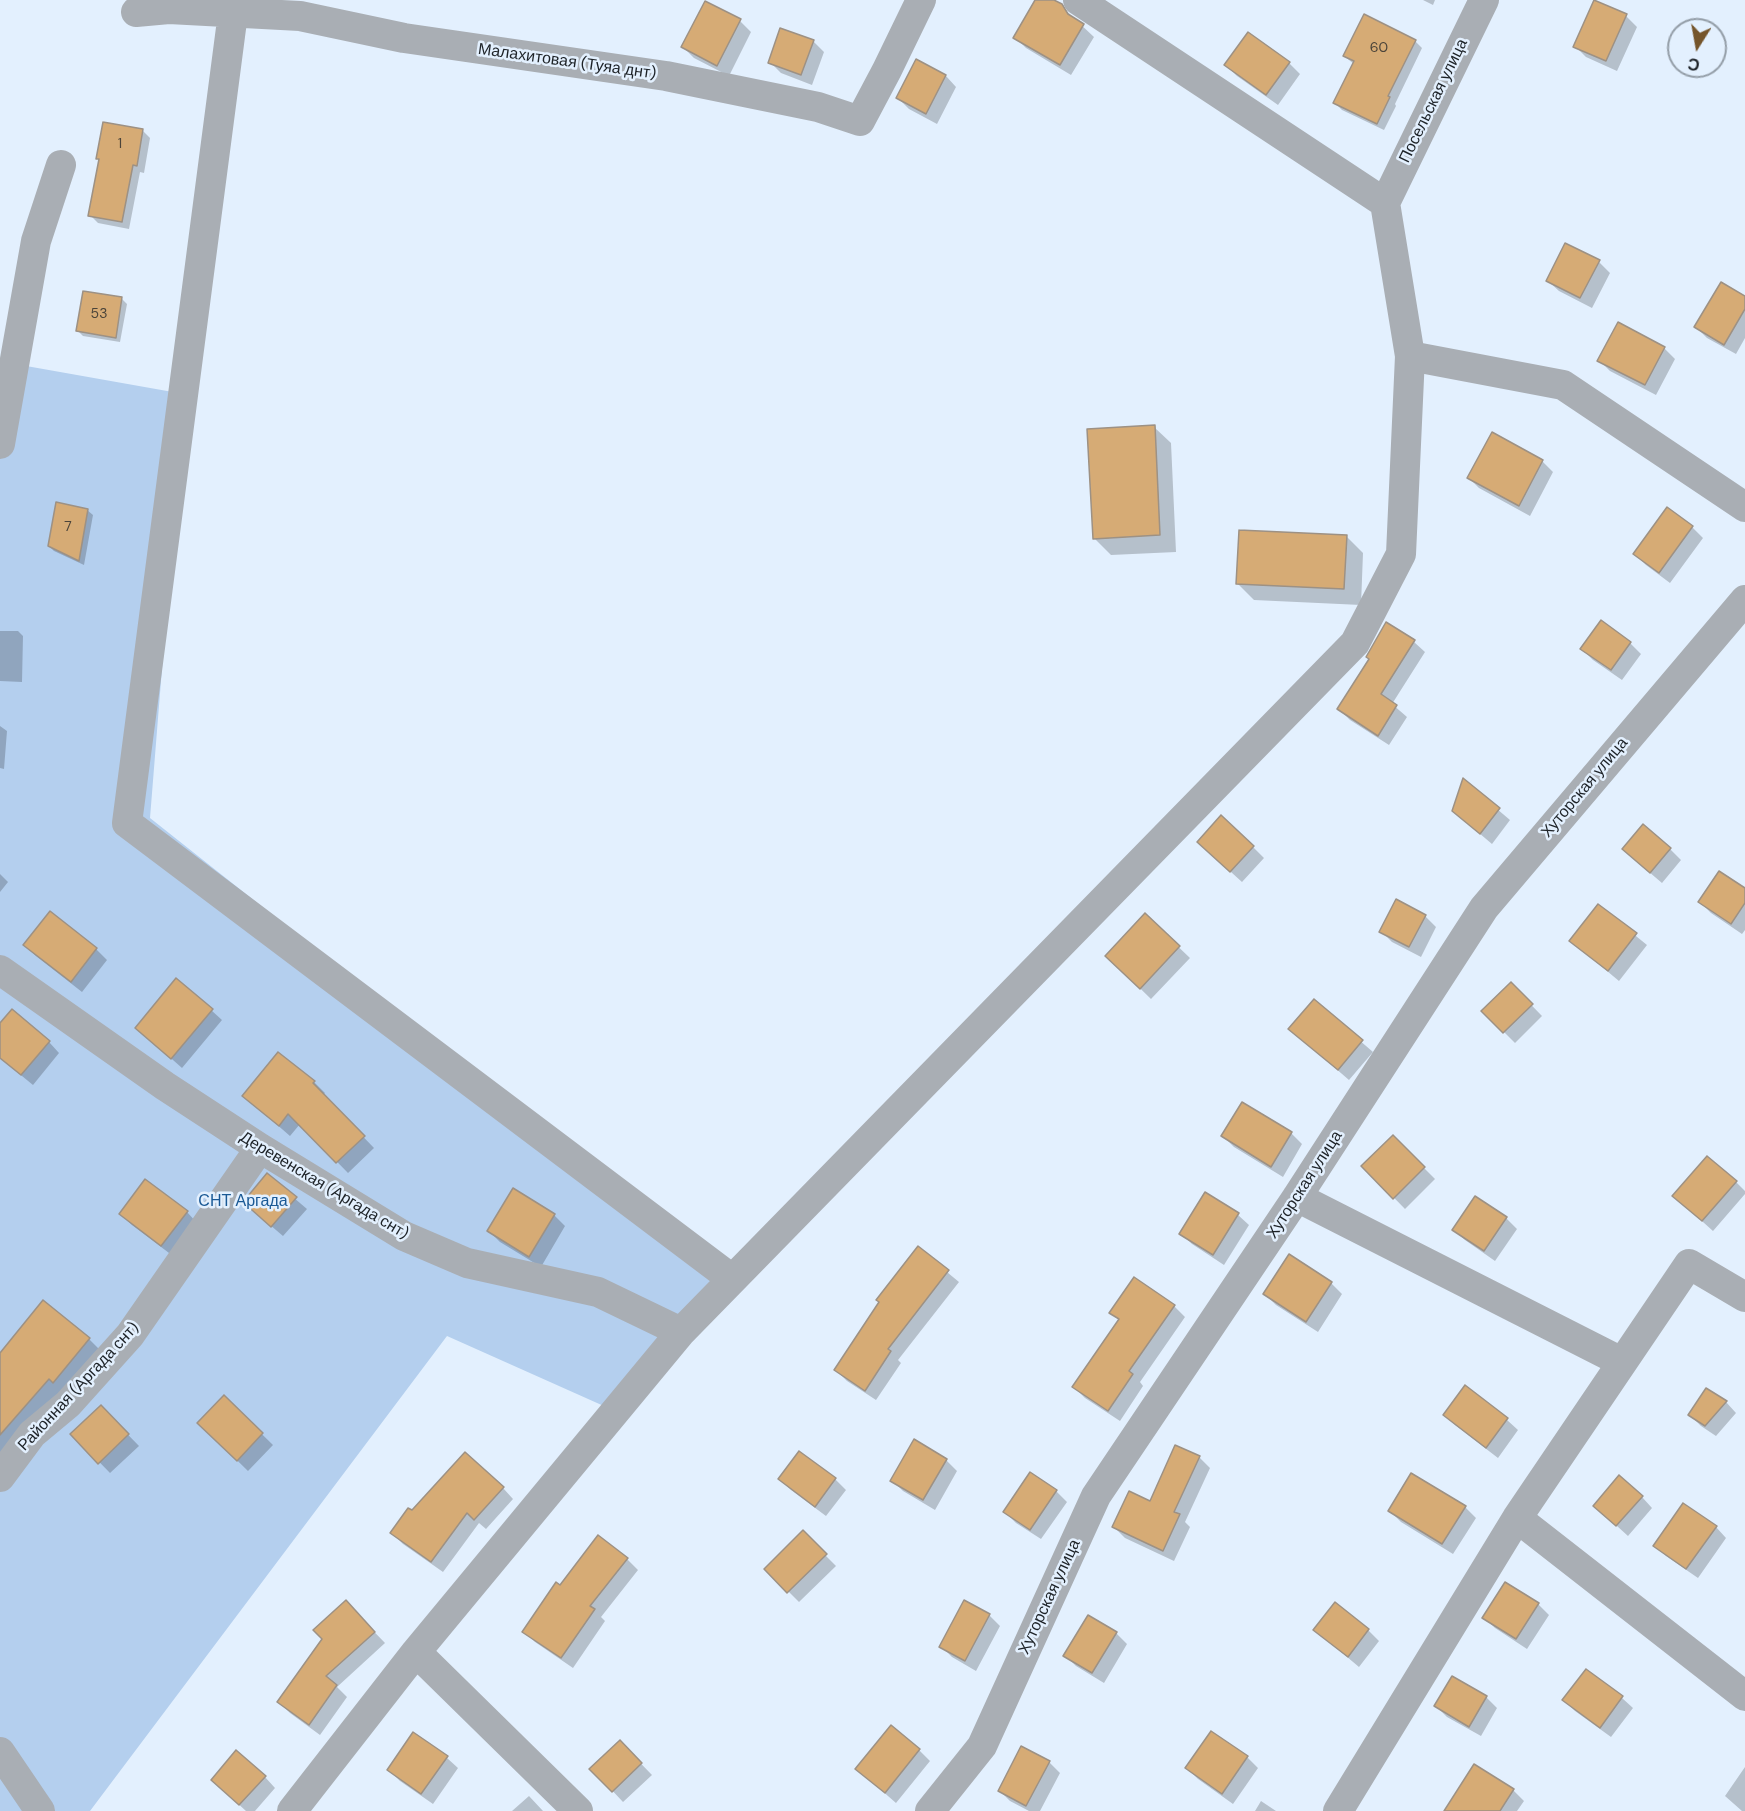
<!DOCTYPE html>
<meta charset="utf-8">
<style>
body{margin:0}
#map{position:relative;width:1745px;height:1811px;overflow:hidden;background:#e3f0fe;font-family:"DM Sans",sans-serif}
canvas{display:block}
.north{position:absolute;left:1667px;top:18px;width:60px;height:60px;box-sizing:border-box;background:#e3f0fe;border:2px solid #949ea8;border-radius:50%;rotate:191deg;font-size:16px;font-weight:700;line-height:24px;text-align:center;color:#1d2227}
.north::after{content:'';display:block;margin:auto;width:21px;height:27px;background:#75552b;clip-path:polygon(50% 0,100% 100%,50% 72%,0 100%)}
</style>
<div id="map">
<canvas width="1745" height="1811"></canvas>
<div class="north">С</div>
</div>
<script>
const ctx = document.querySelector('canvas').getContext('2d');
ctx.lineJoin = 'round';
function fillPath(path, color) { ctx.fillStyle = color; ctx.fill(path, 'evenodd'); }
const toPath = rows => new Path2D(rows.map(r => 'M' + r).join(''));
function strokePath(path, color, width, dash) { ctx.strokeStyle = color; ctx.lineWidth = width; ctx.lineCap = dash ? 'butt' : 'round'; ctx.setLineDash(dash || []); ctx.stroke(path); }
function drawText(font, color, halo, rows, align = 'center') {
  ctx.font = font + ' "DM Sans",sans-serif'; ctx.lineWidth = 5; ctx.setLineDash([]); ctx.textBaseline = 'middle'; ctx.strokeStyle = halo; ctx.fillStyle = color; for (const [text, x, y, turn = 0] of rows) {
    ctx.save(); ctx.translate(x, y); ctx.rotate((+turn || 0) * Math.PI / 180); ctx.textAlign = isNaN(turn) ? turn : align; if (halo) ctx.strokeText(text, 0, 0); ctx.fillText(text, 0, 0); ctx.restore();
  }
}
const green = toPath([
 [15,364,184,394,150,818,732,1279,615,1411,447,1336,90,1811,0,1811,0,383]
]);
const shadow = toPath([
 [1037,0,1051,0,1061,6,1094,37,1071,75,1026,48,1015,37],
 [1423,0,1435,0,1433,5],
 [1626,16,1637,27,1617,71,1586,57,1575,46],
 [740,21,751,32,729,76,694,58,683,47],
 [813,41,824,52,812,85,781,73,770,62],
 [1415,41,1422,48,1395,104,1396,106,1384,130,1342,110,1335,103,1354,64,1344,56],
 [917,61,946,76,956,87,937,124,909,109,898,98],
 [1289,63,1300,74,1278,105,1237,76,1226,65],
 [142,130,150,138,144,173,140,172,129,229,98,223,90,215,100,161,98,158],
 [1599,262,1610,273,1592,308,1559,291,1548,281],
 [1745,298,1745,338,1736,354,1707,338,1696,327],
 [122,299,127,304,120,342,83,336,78,331],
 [1664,348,1675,359,1656,395,1610,371,1599,360],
 [1154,427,1171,443,1176,552,1111,555,1094,538],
 [1492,434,1543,462,1553,472,1530,516,1479,488,1468,477],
 [87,510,93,515,84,565,54,551,49,546],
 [1692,527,1703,538,1670,583,1646,565,1635,554],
 [1346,536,1363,553,1361,605,1254,600,1237,583],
 [1601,622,1630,643,1641,654,1622,680,1593,660,1582,649],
 [0,631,18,631,23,636,22,682,0,681],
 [1414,642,1425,652,1392,704,1407,717,1389,745,1350,720,1339,709],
 [0,726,7,731,4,769,0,768],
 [1464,781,1510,820,1492,844,1453,811],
 [1253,847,1264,858,1242,882,1209,852],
 [1670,849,1681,860,1662,883,1635,860],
 [0,874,8,882,0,892],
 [1745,890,1745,930,1742,934,1711,913,1700,902],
 [1599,906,1647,945,1619,981,1571,941],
 [50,914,96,949,107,960,82,992,36,956,25,945],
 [1145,915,1190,958,1151,999,1107,956],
 [1425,916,1436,927,1421,957,1392,942,1381,931],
 [1511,984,1542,1016,1515,1043,1483,1011],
 [1314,1001,1373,1052,1349,1080,1290,1029],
 [211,1010,222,1020,182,1068,137,1028],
 [0,1025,49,1042,59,1053,33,1085,0,1058],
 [314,1082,325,1093,323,1095,374,1148,348,1173,300,1124,290,1136,244,1096],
 [1243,1104,1291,1133,1302,1144,1283,1177,1234,1147,1223,1136],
 [1393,1137,1435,1179,1405,1209,1363,1166],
 [267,1175,307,1209,283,1236,256,1213],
 [1736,1182,1745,1191,1745,1194,1713,1231,1674,1196],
 [514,1190,554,1215,565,1226,541,1267,500,1242,489,1231],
 [187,1212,197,1223,173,1256,132,1225,121,1214],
 [1238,1215,1249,1225,1224,1265,1192,1244,1181,1233],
 [1506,1218,1517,1229,1495,1261,1465,1240,1454,1230],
 [919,1249,959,1282,898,1360,901,1363,876,1400,847,1381,836,1370],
 [1290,1256,1331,1283,1342,1294,1318,1332,1276,1305,1265,1294],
 [1174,1306,1185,1317,1140,1382,1143,1386,1120,1421,1085,1398,1074,1387,1120,1321,1111,1313],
 [89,1339,102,1352,0,1463,0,1356],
 [1465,1388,1507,1420,1518,1430,1498,1458,1455,1425,1445,1414],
 [224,1397,273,1445,248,1471,199,1423],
 [1726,1402,1736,1413,1716,1436,1701,1426,1690,1415],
 [101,1407,139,1446,110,1473,72,1434],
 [800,1453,835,1479,846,1490,826,1516,791,1490,780,1479],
 [1199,1457,1210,1468,1185,1522,1190,1527,1174,1561,1125,1538,1114,1527,1150,1503],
 [946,1460,957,1471,935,1510,903,1491,892,1480],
 [503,1488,513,1499,486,1529,479,1523,443,1572,403,1544,392,1533,412,1512],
 [1056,1491,1067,1502,1041,1539,1016,1523,1005,1512],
 [1642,1497,1652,1508,1628,1536,1606,1516],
 [1465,1507,1476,1518,1453,1554,1401,1522,1390,1511],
 [1716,1527,1726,1538,1698,1578,1666,1556,1655,1545],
 [803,1533,836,1566,799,1602,766,1569],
 [627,1559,638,1570,601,1617,605,1621,573,1668,535,1642,524,1631,560,1587],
 [1538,1604,1549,1615,1527,1649,1495,1628,1484,1617],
 [356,1613,385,1643,337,1687,347,1697,320,1735,290,1713,279,1702,324,1639],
 [989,1615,1000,1626,976,1671,952,1657,941,1646],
 [1315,1630,1368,1630,1379,1641,1359,1667],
 [1116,1633,1127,1644,1104,1683,1076,1666,1065,1655],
 [1586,1671,1622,1698,1633,1708,1611,1737,1575,1711,1564,1700],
 [1486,1697,1497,1708,1481,1736,1447,1717,1436,1706],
 [620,1742,652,1775,623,1802,592,1769],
 [919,1750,930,1761,896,1803,857,1769],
 [1247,1757,1258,1768,1233,1804,1198,1779,1187,1768],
 [447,1758,458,1768,433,1804,400,1781,389,1770],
 [1049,1762,1060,1773,1040,1811,1029,1811,1010,1801,999,1790],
 [1745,1767,1745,1811,1742,1811,1725,1796],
 [265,1777,275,1788,255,1811,246,1811,223,1790],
 [1513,1790,1524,1801,1517,1811,1445,1811],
 [529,1796,543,1811,512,1811],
 [1261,1801,1276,1811,1255,1811]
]);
const building = toPath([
 [1035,0,1054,0,1062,4,1068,14,1084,24,1060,65,1013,38,1035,0],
 [1594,0,1627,14,1606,61,1573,47,1594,0],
 [705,1,741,19,717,66,681,47,705,1],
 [1364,14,1416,40,1388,96,1390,97,1377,124,1333,103,1354,61,1343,56,1364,14],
 [780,28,814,40,801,75,768,63,780,28],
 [1248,32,1290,62,1266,95,1224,65,1248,32],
 [916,59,946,75,926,114,896,98,916,59],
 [103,122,143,129,137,166,133,165,122,222,88,216,99,159,96,159,103,122],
 [1565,243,1600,260,1580,298,1546,281,1565,243],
 [1721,282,1745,296,1745,309,1724,345,1694,327,1721,282],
 [83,291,122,297,116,338,76,331,83,291],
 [1618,322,1665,347,1645,385,1597,361,1618,322],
 [1155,425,1160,535,1093,539,1087,429,1155,425],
 [1492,432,1543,460,1519,506,1467,478,1492,432],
 [56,502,88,509,79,561,48,546,56,502],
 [1667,507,1693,526,1659,573,1633,554,1667,507],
 [1239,530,1347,535,1344,589,1236,584,1239,530],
 [1601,620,1631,642,1611,670,1580,649,1601,620],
 [1386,622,1415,640,1381,694,1397,705,1378,736,1337,709,1369,659,1366,657,1386,622],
 [1463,778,1500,808,1480,834,1452,811,1463,778],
 [1221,815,1254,846,1230,872,1197,842,1221,815],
 [1643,824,1671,848,1650,873,1622,849,1643,824],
 [1719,871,1745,888,1745,903,1731,924,1698,902,1719,871],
 [1396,899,1426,915,1409,947,1379,932,1396,899],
 [1598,904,1637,933,1608,971,1569,941,1598,904],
 [50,911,97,948,71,982,23,945,50,911],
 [1145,913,1180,946,1140,989,1105,956,1145,913],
 [176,978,213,1009,171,1059,135,1028,176,978],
 [1511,982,1533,1004,1503,1033,1481,1011,1511,982],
 [1314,999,1363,1040,1338,1070,1288,1029,1314,999],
 [12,1009,50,1041,21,1075,0,1058,0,1023,12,1009],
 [278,1052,315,1081,313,1083,365,1136,336,1163,288,1114,279,1126,242,1096,278,1052],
 [1242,1102,1292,1132,1271,1167,1221,1136,1242,1102],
 [1393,1135,1425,1167,1393,1199,1361,1166,1393,1135],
 [1707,1156,1737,1181,1702,1221,1672,1196,1707,1156],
 [267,1173,297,1197,271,1227,243,1202,267,1173],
 [145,1179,188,1211,161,1246,119,1214,145,1179],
 [513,1188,555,1214,529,1257,487,1231,513,1188],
 [1205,1192,1239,1213,1213,1255,1179,1234,1205,1192],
 [1475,1196,1507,1217,1484,1251,1452,1230,1475,1196],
 [918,1246,949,1270,888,1349,891,1351,865,1391,834,1370,879,1302,876,1300,918,1246],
 [1289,1254,1332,1282,1306,1322,1263,1294,1289,1254],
 [1134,1277,1175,1305,1129,1371,1133,1374,1108,1411,1072,1387,1119,1319,1109,1313,1134,1277],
 [43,1300,90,1338,53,1383,49,1379,0,1435,0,1353,43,1300],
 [1465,1385,1508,1418,1486,1448,1443,1415,1465,1385],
 [1706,1388,1727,1401,1705,1426,1688,1415,1706,1388],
 [224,1395,263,1433,237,1461,197,1423,224,1395],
 [101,1405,129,1434,98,1464,70,1434,101,1405],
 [914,1439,947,1459,923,1500,890,1481,914,1439],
 [1175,1445,1200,1456,1174,1512,1180,1514,1163,1551,1112,1527,1129,1491,1150,1501,1175,1445],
 [799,1451,836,1478,815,1507,778,1479,799,1451],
 [465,1452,504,1487,474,1520,467,1513,431,1562,390,1533,408,1508,412,1510,465,1452],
 [1030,1472,1057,1490,1030,1530,1003,1512,1030,1472],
 [1411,1473,1466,1506,1442,1544,1388,1511,1411,1473],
 [1619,1475,1643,1496,1616,1526,1593,1506,1619,1475],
 [1683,1503,1717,1526,1686,1569,1653,1546,1683,1503],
 [803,1530,827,1554,787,1593,764,1569,803,1530],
 [598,1535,628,1558,590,1606,595,1609,561,1658,522,1632,556,1582,560,1585,598,1535],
 [1505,1582,1539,1603,1516,1639,1482,1618,1505,1582],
 [346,1600,375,1632,326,1676,337,1685,309,1725,277,1702,322,1639,313,1630,346,1600],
 [964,1600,990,1614,965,1661,939,1647,964,1600],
 [1335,1602,1369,1629,1348,1657,1313,1630,1335,1602],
 [1088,1615,1117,1632,1092,1673,1063,1656,1088,1615],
 [1586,1669,1623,1696,1600,1728,1562,1700,1586,1669],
 [1452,1676,1487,1696,1469,1727,1434,1706,1452,1676],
 [891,1725,920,1749,885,1793,855,1769,891,1725],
 [1211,1731,1248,1756,1222,1794,1185,1768,1211,1731],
 [413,1732,448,1756,421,1794,387,1770,413,1732],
 [620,1740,642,1763,612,1792,589,1769,620,1740],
 [1021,1746,1050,1761,1026,1806,998,1791,1021,1746],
 [236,1750,266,1776,239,1805,211,1780,236,1750],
 [1474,1764,1514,1789,1500,1811,1444,1811,1474,1764]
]);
const minor = toPath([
 [136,12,169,9,300,16,404,38,666,76,818,107,860,121,887,70,921,0],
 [233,13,127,823,732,1279],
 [1385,203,1484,0],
 [1410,356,1563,385,1745,507],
 [0,444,36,241,61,165],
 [0,970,165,1086,260,1148,404,1236,467,1263,598,1292,681,1332],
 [1297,1197,1622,1362],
 [0,1477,32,1434,68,1404,130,1335,260,1148],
 [1517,1518,1745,1696],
 [416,1652,578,1811],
 [0,1752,40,1811],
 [292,1811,416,1652,681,1332,1355,643,1401,554,1410,356,1385,203,1078,0],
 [930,1811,982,1746,1096,1496,1297,1197,1484,908,1745,600],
 [1338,1811,1517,1518,1689,1264,1745,1297]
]);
const numberNames = [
 ["60",1379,48],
 ["1",120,144],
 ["53",99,314],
 ["7",68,527]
];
const streetNames = [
 ["Малахитовая (Туяа днт)",567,62,8],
 ["Посельская улица",1434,101,-64],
 ["Хуторская улица",1585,788,-50],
 ["Хуторская улица",1305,1185,-57],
 ["Деревенская (Аргада снт)",324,1186,31],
 ["Районная (Аргада снт)",79,1387,-47],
 ["Хуторская улица",1050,1597,-65]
];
const parkNames = [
 ["СНТ Аргада",243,1202]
];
fillPath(green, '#b4cfee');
fillPath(shadow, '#0003');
fillPath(building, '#d6ab75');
strokePath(building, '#9d9184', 1.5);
strokePath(minor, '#a9aeb4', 30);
drawText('14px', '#4b443a', null, numberNames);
drawText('16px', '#1d2227', '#e3f0fe', streetNames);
drawText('16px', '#1a5995', '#e3f0fe', parkNames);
</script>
